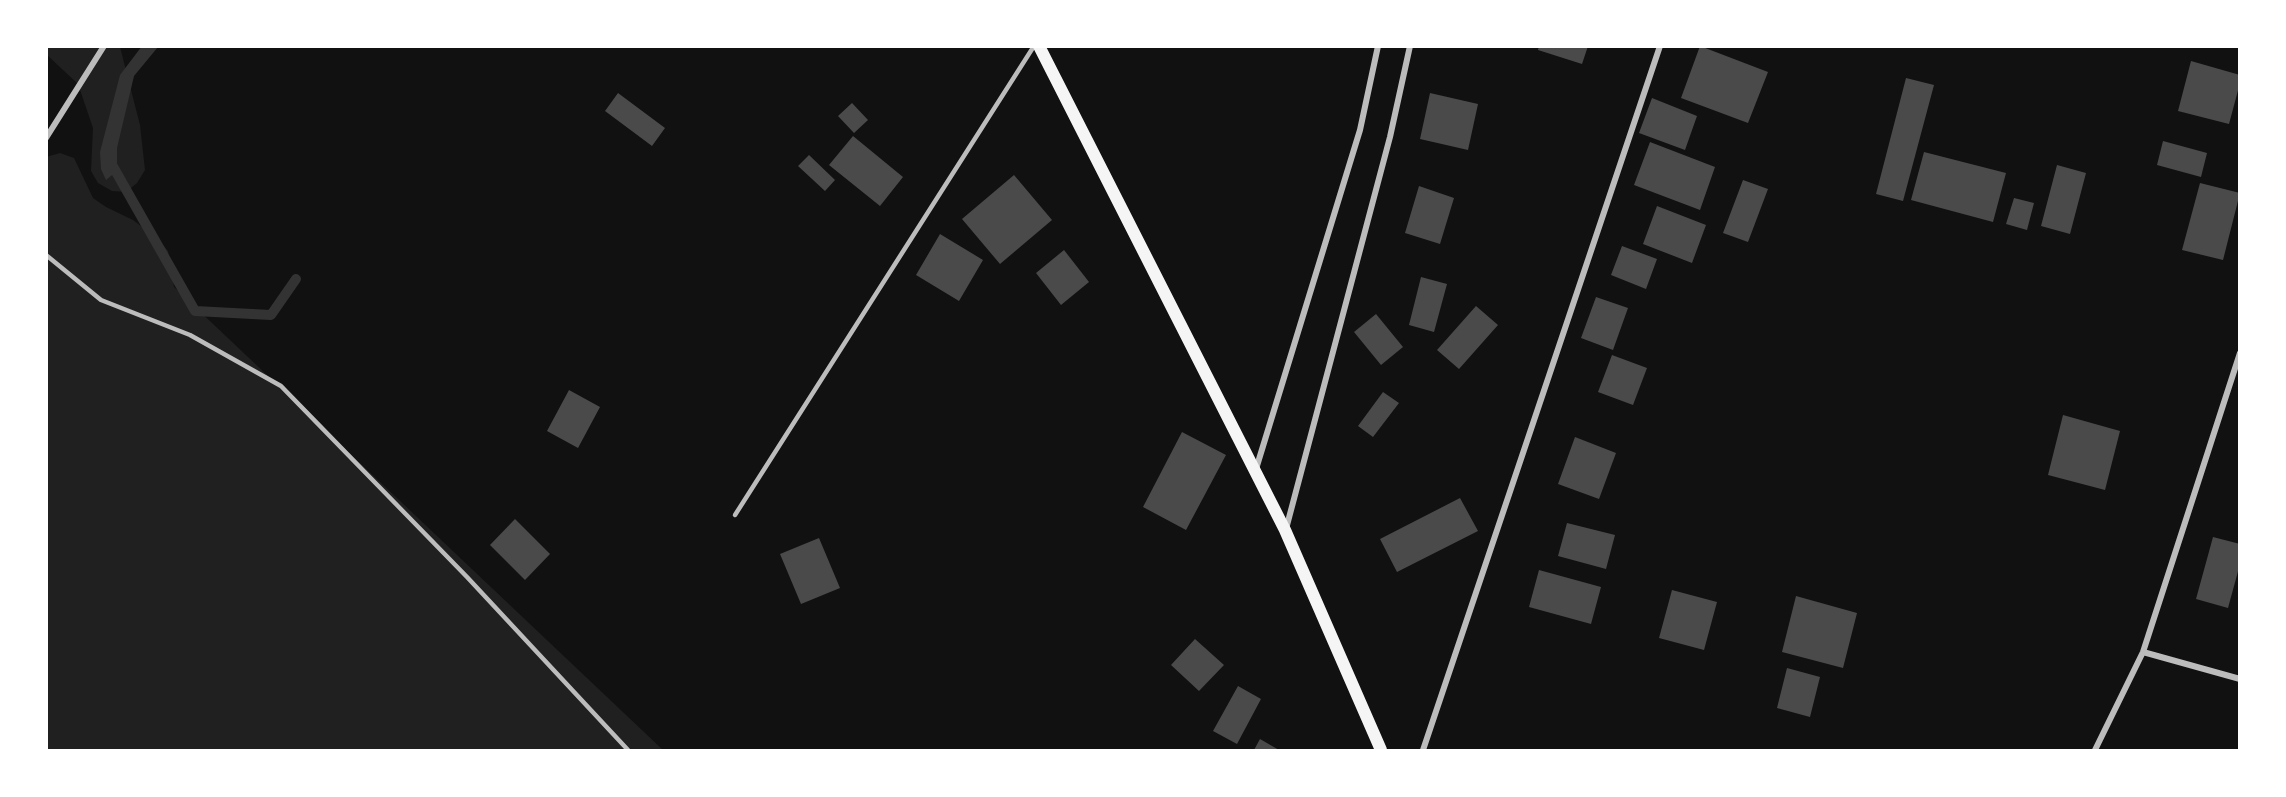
<!DOCTYPE html>
<style>
body{margin:0}
#map{position:relative;width:2286px;height:797px;overflow:hidden;background:#111;font-family:Ubuntu,sans-serif}
canvas{display:block}
.frame{position:absolute;inset:0;border:48px solid #fff;pointer-events:none}
</style>
<div id="map">
<canvas width="2286" height="797"></canvas>
<div class="frame"></div>
</div>
<script>
const ctx = document.querySelector('canvas').getContext('2d');
ctx.lineJoin = 'round';
function fillPath(path, color) { ctx.fillStyle = color; ctx.fill(path, 'evenodd'); }
const toPath = rows => new Path2D(rows.map(r => 'M' + r).join(''));
function strokePath(path, color, width, dash) { ctx.strokeStyle = color; ctx.lineWidth = width; ctx.lineCap = dash ? 'butt' : 'round'; ctx.setLineDash(dash || []); ctx.stroke(path); }
const green = toPath([
 [46,47,120,47,140,125,145,170,137,183,126,192,112,191,98,183,91,171,93,128,78,84,47,55],
 [60,153,74,158,93,198,106,207,133,220,158,239,168,251,174,287,663,750,47,750,46,157]
]);
const water = toPath([
 [142,46,158,47,134,76,117,148,117,171,106,180,101,169,100,152,120,75]
]);
const stream = toPath([
 [111,160,111,163,195,311,271,315,296,279]
]);
const building = toPath([
 [1539,46,1588,46,1582,64,1538,50],
 [1700,46,1768,72,1748,123,1681,98],
 [2191,61,2240,75,2240,83,2229,124,2178,111],
 [1906,78,1934,85,1903,201,1876,194],
 [618,93,665,128,652,146,605,111],
 [1430,93,1478,104,1468,150,1420,139],
 [1652,98,1697,116,1685,150,1639,133],
 [852,103,868,120,854,133,838,116],
 [853,136,903,177,880,206,829,165],
 [2163,141,2207,153,2201,177,2157,165],
 [1650,142,1715,167,1700,210,1634,185],
 [1924,152,2006,173,1993,222,1911,200],
 [809,155,835,180,825,191,798,166],
 [2057,165,2086,173,2070,234,2041,226],
 [1014,175,1052,220,1000,264,962,219],
 [1743,180,1768,189,1748,242,1723,233],
 [2200,183,2240,193,2223,260,2182,250],
 [1419,186,1454,198,1440,244,1405,233],
 [2014,198,2034,203,2027,230,2006,224],
 [1657,206,1706,225,1692,263,1643,244],
 [940,234,983,260,959,301,916,275],
 [1622,246,1657,259,1646,289,1611,275],
 [1064,250,1089,282,1061,305,1036,273],
 [1421,277,1447,284,1434,332,1409,325],
 [1596,297,1628,308,1613,350,1581,338],
 [1476,306,1498,325,1459,369,1437,350],
 [1376,314,1403,347,1381,365,1354,332],
 [1612,355,1647,368,1633,405,1598,392],
 [569,390,600,407,578,448,547,431],
 [1383,392,1399,403,1373,437,1358,426],
 [2063,415,2120,431,2105,490,2048,475],
 [1182,432,1226,455,1186,530,1143,507],
 [1575,437,1616,453,1599,499,1558,484],
 [1460,498,1478,531,1397,572,1380,539],
 [515,519,550,554,525,580,490,545],
 [1567,523,1615,535,1606,569,1558,556],
 [2213,537,2240,544,2240,564,2228,608,2196,599],
 [819,538,840,588,801,604,780,554],
 [1539,570,1601,587,1591,624,1529,607],
 [1672,590,1717,602,1704,650,1659,638],
 [1796,596,1857,613,1843,668,1782,652],
 [1195,639,1224,665,1199,691,1171,665],
 [1787,668,1820,677,1810,717,1777,708],
 [1238,686,1261,699,1237,744,1213,731],
 [1260,739,1279,750,1254,750]
]);
const service = toPath([
 [46,255,101,300,190,335,281,386,467,577,628,750],
 [735,515,1034,46]
]);
const minor = toPath([
 [46,138,104,46],
 [1256,469,1360,130,1378,46],
 [1286,529,1390,137,1410,46],
 [2143,652,2240,679],
 [1423,750,1660,46],
 [2095,750,2143,652,2240,353]
]);
const secondary = toPath([
 [1039,46,1285,530,1381,750]
]);
fillPath(green, '#202020');
fillPath(water, '#333');
strokePath(stream, '#333', 10);
fillPath(building, '#4a4a4a');
strokePath(service, '#bcbcbc', 4.5);
strokePath(minor, '#bcbcbc', 6);
strokePath(secondary, '#f5f5f5', 12);
</script>
